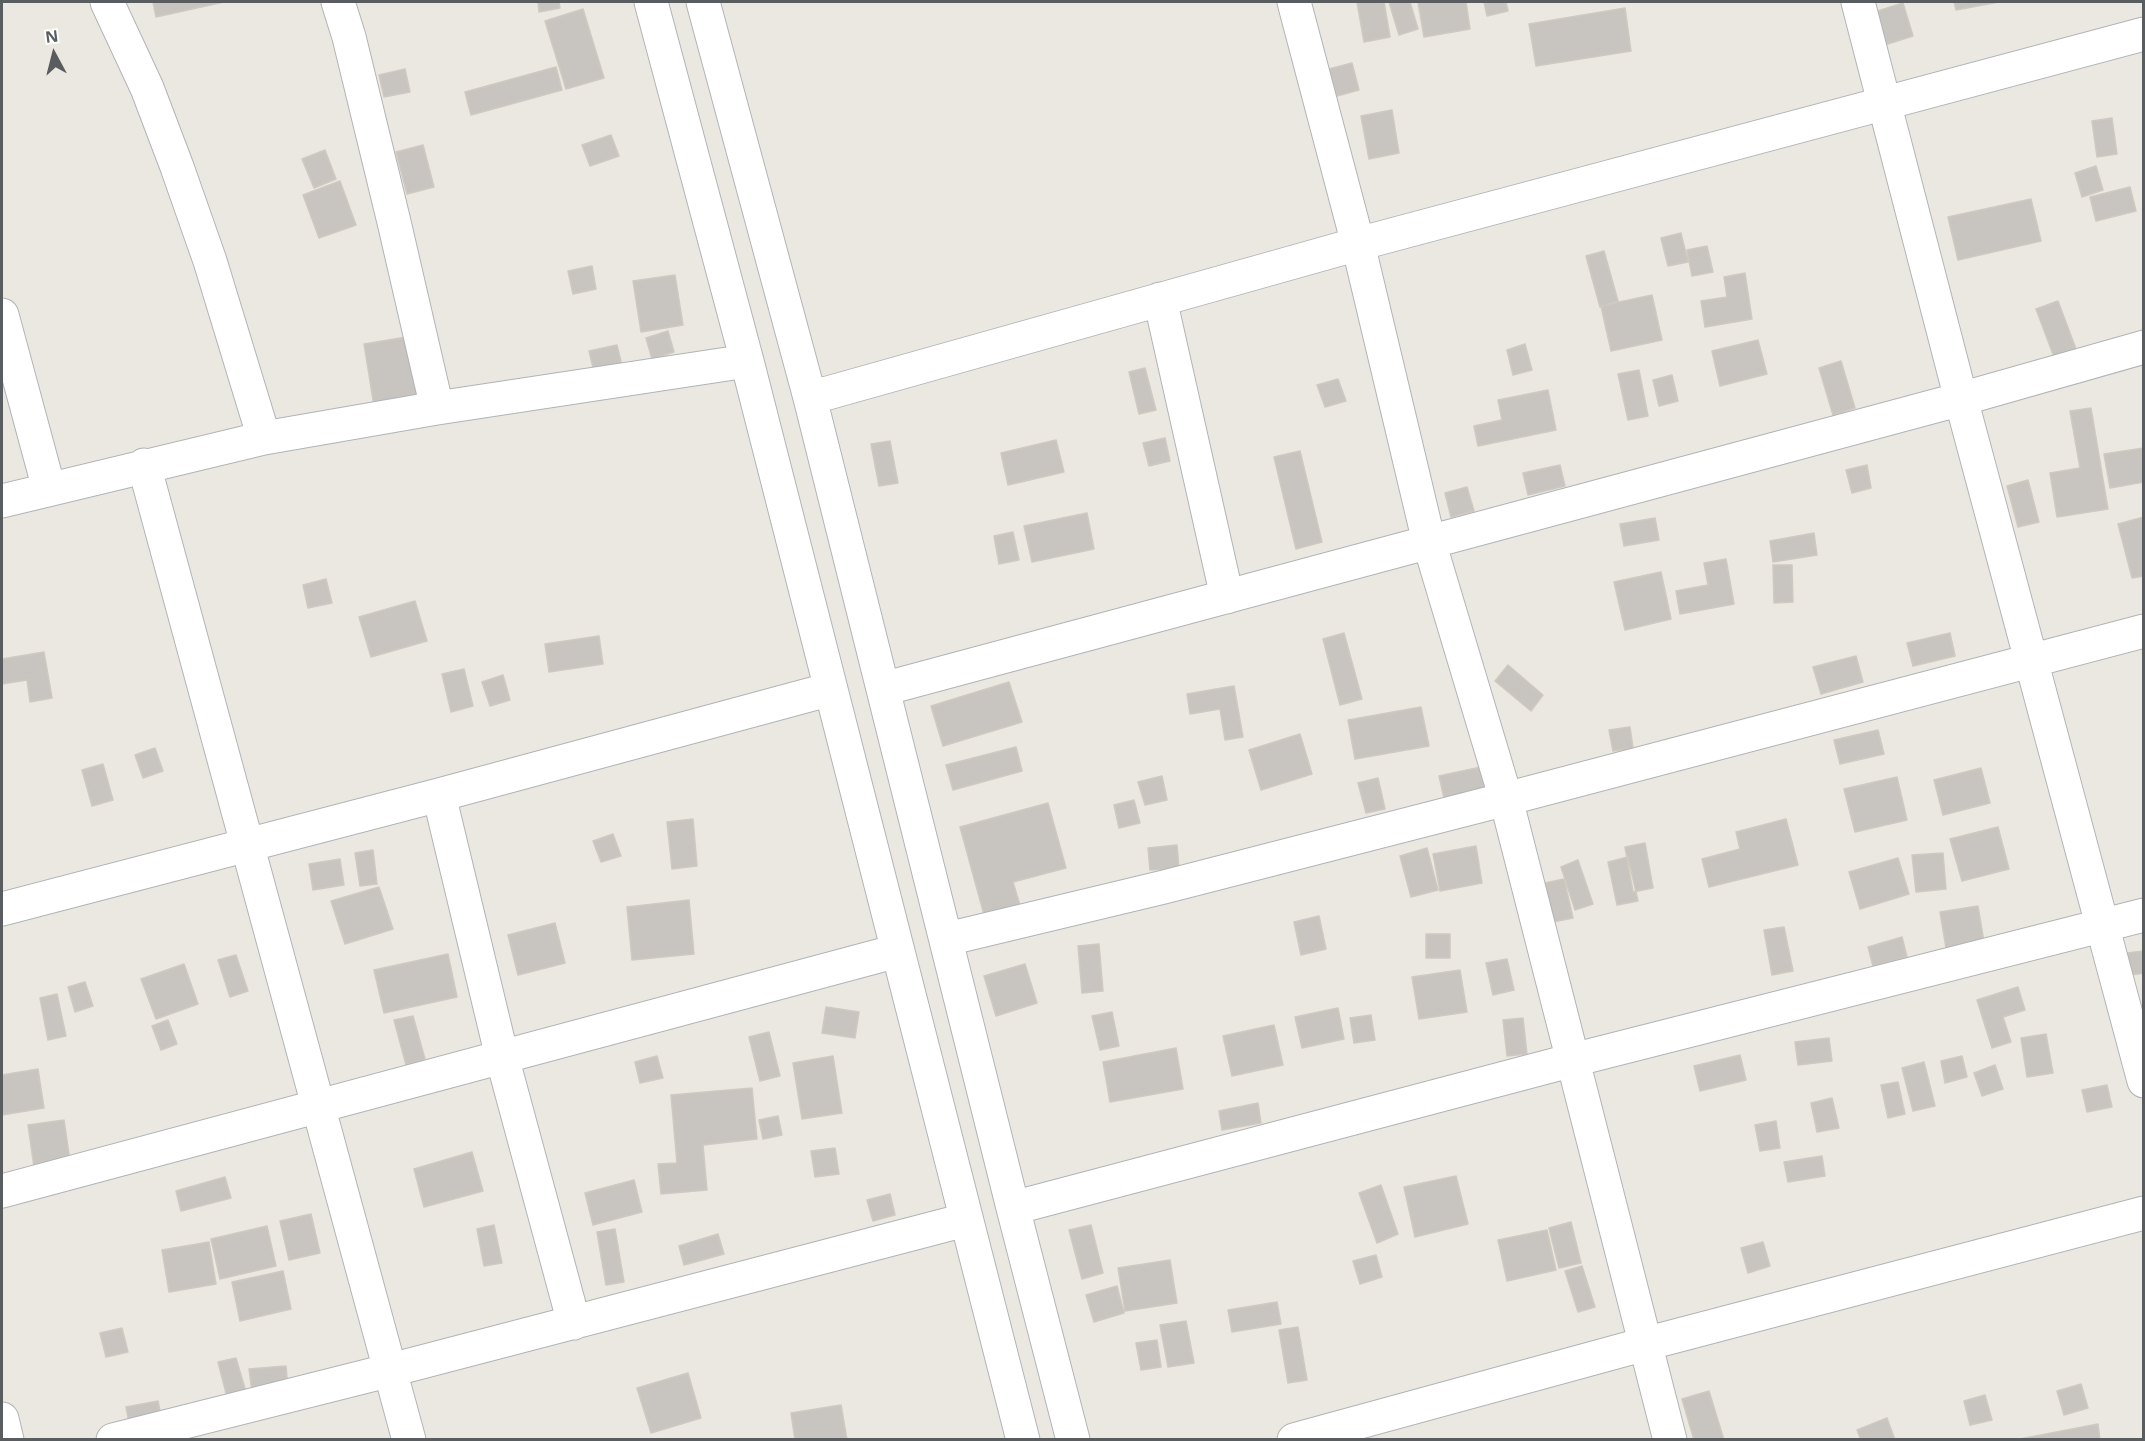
<!DOCTYPE html>
<style>
body{margin:0}
#map{position:relative;width:2145px;height:1441px;overflow:hidden;background:#ebe8e1;font-family:"Open Sans",sans-serif}
canvas{display:block}
.frame{position:absolute;inset:0;border:3px solid #595d60;pointer-events:none}
.north{position:absolute;left:24px;top:24px;width:60px;height:60px;-webkit-text-stroke:4px #fff;paint-order:stroke;rotate:353deg;font-size:16px;font-weight:700;line-height:24px;text-align:center;color:#595d60}
.north::after{content:'';display:block;margin:auto;width:21px;height:27px;background:#595d60;clip-path:polygon(50% 0,100% 100%,50% 72%,0 100%)}
</style>
<div id="map">
<canvas width="2145" height="1441"></canvas>
<div class="frame"></div>
<div class="north">N</div>
</div>
<script>
const ctx = document.querySelector('canvas').getContext('2d');
ctx.lineJoin = 'round';
function fillPath(path, color) { ctx.fillStyle = color; ctx.fill(path, 'evenodd'); }
const toPath = rows => new Path2D(rows.map(r => 'M' + r).join(''));
function strokePath(path, color, width, dash) { ctx.strokeStyle = color; ctx.lineWidth = width; ctx.lineCap = dash ? 'butt' : 'round'; ctx.setLineDash(dash || []); ctx.stroke(path); }
const building = toPath([
 [153,2,224,2,156,17,153,2],
 [538,2,559,2,560,8,539,12,538,2],
 [1357,2,1384,2,1390,37,1364,42,1357,2],
 [1389,2,1410,2,1418,29,1399,35,1389,2],
 [1418,2,1466,2,1470,29,1424,37,1418,2],
 [1484,2,1506,2,1508,11,1487,16,1484,2],
 [1954,2,1999,2,1956,10,1954,2],
 [1903,3,1913,36,1875,48,1865,15,1903,3],
 [1625,8,1631,51,1536,66,1529,24,1625,8],
 [583,9,604,78,566,89,545,21,583,9],
 [1352,63,1359,90,1337,96,1329,69,1352,63],
 [556,67,562,90,471,115,465,92,556,67],
 [405,69,410,92,384,97,379,75,405,69],
 [1392,110,1399,153,1369,159,1361,116,1392,110],
 [2112,118,2117,154,2097,157,2092,121,2112,118],
 [611,135,619,156,590,166,582,145,611,135],
 [423,145,434,187,407,194,396,152,423,145],
 [325,150,336,179,314,188,302,159,325,150],
 [2096,166,2103,190,2082,197,2075,173,2096,166],
 [340,181,356,225,319,238,303,195,340,181],
 [2130,187,2136,211,2096,221,2090,197,2130,187],
 [2031,199,2041,241,1958,260,1948,217,2031,199],
 [1681,233,1688,262,1668,266,1661,238,1681,233],
 [1707,246,1713,272,1692,276,1687,250,1707,246],
 [1604,251,1618,301,1600,307,1586,256,1604,251],
 [592,266,596,289,573,294,568,271,592,266],
 [1745,273,1752,319,1705,327,1701,301,1727,297,1724,277,1745,273],
 [675,275,683,325,641,332,633,281,675,275],
 [1652,295,1662,340,1611,351,1601,306,1652,295],
 [2058,301,2076,349,2054,357,2036,309,2058,301],
 [668,331,674,352,652,359,646,338,668,331],
 [419,335,432,416,377,425,364,344,419,335],
 [1758,340,1767,374,1720,386,1712,351,1758,340],
 [1525,344,1532,370,1513,375,1507,350,1525,344],
 [617,345,624,374,596,380,589,351,617,345],
 [1841,361,1855,408,1833,415,1819,368,1841,361],
 [1145,368,1156,410,1139,414,1129,372,1145,368],
 [1639,370,1648,416,1628,420,1618,374,1639,370],
 [1672,375,1678,401,1659,406,1653,380,1672,375],
 [1338,379,1346,401,1325,407,1317,385,1338,379],
 [1548,390,1556,430,1478,446,1474,426,1502,420,1498,400,1548,390],
 [2091,408,2108,509,2057,517,2050,473,2080,468,2070,411,2091,408],
 [1165,438,1170,461,1149,466,1143,443,1165,438],
 [1056,440,1064,472,1008,485,1001,453,1056,440],
 [890,441,898,483,879,486,871,444,890,441],
 [2144,448,2144,482,2110,488,2104,454,2144,448],
 [1300,451,1322,542,1296,549,1274,457,1300,451],
 [1560,465,1565,486,1528,495,1523,473,1560,465],
 [1867,465,1871,488,1852,493,1846,470,1867,465],
 [2028,480,2039,522,2018,527,2007,486,2028,480],
 [1467,487,1474,511,1451,517,1445,493,1467,487],
 [1087,513,1094,549,1032,562,1024,526,1087,513],
 [2144,517,2144,576,2132,578,2118,524,2144,517],
 [1655,518,1659,540,1624,546,1620,524,1655,518],
 [1013,532,1019,560,999,564,994,536,1013,532],
 [1814,533,1817,555,1773,562,1770,541,1814,533],
 [1726,559,1734,604,1680,614,1676,591,1708,585,1704,563,1726,559],
 [1773,565,1792,565,1793,602,1774,603,1773,565],
 [1661,572,1671,619,1625,630,1614,582,1661,572],
 [326,579,332,603,308,608,303,585,326,579],
 [415,601,427,641,371,657,359,617,415,601],
 [1344,633,1362,699,1340,705,1323,639,1344,633],
 [1950,633,1955,656,1913,666,1907,643,1950,633],
 [599,636,603,664,549,672,545,644,599,636],
 [44,652,52,698,30,702,27,680,2,684,2,659,44,652],
 [1856,656,1863,682,1821,694,1813,667,1856,656],
 [1508,665,1543,695,1531,711,1495,681,1508,665],
 [464,669,473,706,451,712,442,674,464,669],
 [503,675,510,700,490,706,482,682,503,675],
 [1009,682,1022,722,943,746,931,706,1009,682],
 [1234,686,1243,737,1225,740,1220,709,1190,714,1187,694,1234,686],
 [1421,707,1429,746,1355,759,1348,720,1421,707],
 [1630,727,1633,748,1613,751,1609,730,1630,727],
 [1878,730,1884,754,1840,764,1834,740,1878,730],
 [1300,734,1312,774,1261,790,1249,750,1300,734],
 [1016,747,1022,771,953,790,946,765,1016,747],
 [155,748,163,771,143,778,135,755,155,748],
 [103,764,113,800,92,806,82,770,103,764],
 [1481,767,1486,789,1444,798,1439,776,1481,767],
 [1981,768,1990,803,1943,815,1934,780,1981,768],
 [1162,776,1167,800,1145,805,1138,782,1162,776],
 [1897,777,1907,820,1855,832,1844,789,1897,777],
 [1378,778,1385,809,1366,813,1358,783,1378,778],
 [1134,800,1140,823,1119,828,1114,805,1134,800],
 [1048,803,1066,868,1013,882,1022,912,986,922,960,827,1048,803],
 [693,819,697,866,672,869,667,822,693,819],
 [1786,819,1798,865,1709,887,1702,859,1740,849,1736,832,1786,819],
 [1998,827,2009,869,1962,881,1950,839,1998,827],
 [613,834,621,856,601,862,593,841,613,834],
 [1645,843,1653,888,1633,892,1625,847,1645,843],
 [1177,845,1179,868,1150,870,1148,848,1177,845],
 [1476,846,1482,883,1440,891,1433,854,1476,846],
 [1427,848,1438,890,1411,897,1400,856,1427,848],
 [373,850,377,884,360,886,355,853,373,850],
 [1943,853,1946,889,1916,892,1912,855,1943,853],
 [1628,857,1638,901,1617,905,1608,862,1628,857],
 [1898,858,1909,894,1860,909,1849,872,1898,858],
 [340,859,344,885,313,890,309,864,340,859],
 [1578,860,1593,904,1575,910,1561,867,1578,860],
 [1564,879,1573,918,1553,922,1545,883,1564,879],
 [379,887,393,929,345,944,331,901,379,887],
 [689,900,694,954,632,960,627,907,689,900],
 [1978,906,1984,942,1946,948,1940,912,1978,906],
 [1319,916,1326,949,1301,955,1294,922,1319,916],
 [555,923,565,963,518,975,508,935,555,923],
 [1784,927,1793,971,1772,975,1764,930,1784,927],
 [1426,934,1450,934,1450,958,1426,958,1426,934],
 [1902,937,1907,957,1873,966,1868,947,1902,937],
 [1099,944,1103,991,1082,993,1078,946,1099,944],
 [2144,951,2144,973,2131,975,2127,953,2144,951],
 [448,954,457,997,384,1013,374,970,448,954],
 [236,955,248,991,230,997,218,960,236,955],
 [1507,959,1514,990,1493,995,1486,963,1507,959],
 [184,964,198,1004,156,1019,141,979,184,964],
 [1025,964,1037,1003,996,1016,984,976,1025,964],
 [1460,970,1467,1012,1419,1019,1412,977,1460,970],
 [85,982,93,1006,75,1012,68,987,85,982],
 [2018,987,2025,1010,2003,1017,2011,1042,1992,1048,1977,1000,2018,987],
 [57,994,66,1036,48,1040,40,998,57,994],
 [826,1007,859,1012,855,1038,822,1033,826,1007],
 [1338,1008,1344,1039,1302,1048,1295,1017,1338,1008],
 [1112,1012,1119,1046,1100,1050,1092,1016,1112,1012],
 [1371,1015,1375,1040,1354,1043,1350,1018,1371,1015],
 [413,1016,425,1059,406,1065,394,1020,413,1016],
 [1523,1018,1527,1054,1507,1056,1503,1020,1523,1018],
 [168,1020,177,1044,161,1050,152,1026,168,1020],
 [1274,1025,1283,1065,1232,1076,1223,1036,1274,1025],
 [769,1032,780,1076,760,1081,749,1037,769,1032],
 [2046,1034,2053,1073,2027,1077,2021,1038,2046,1034],
 [1829,1038,1832,1061,1798,1065,1795,1042,1829,1038],
 [1176,1048,1183,1089,1110,1102,1103,1062,1176,1048],
 [1740,1055,1746,1080,1700,1091,1694,1066,1740,1055],
 [657,1056,663,1078,640,1083,635,1062,657,1056],
 [833,1056,842,1113,802,1119,793,1063,833,1056],
 [1962,1056,1967,1077,1945,1083,1941,1061,1962,1056],
 [1924,1062,1935,1106,1913,1111,1902,1068,1924,1062],
 [1995,1065,2003,1089,1982,1096,1974,1073,1995,1065],
 [38,1069,44,1108,2,1115,2,1075,38,1069],
 [1898,1082,1905,1114,1888,1118,1881,1085,1898,1082],
 [2107,1085,2112,1107,2087,1112,2082,1090,2107,1085],
 [752,1088,757,1139,703,1145,707,1190,661,1194,658,1164,677,1163,671,1095,752,1088],
 [1832,1098,1839,1128,1817,1132,1811,1103,1832,1098],
 [1258,1103,1261,1123,1222,1130,1219,1111,1258,1103],
 [778,1116,782,1135,763,1139,759,1120,778,1116],
 [64,1120,70,1161,34,1167,28,1125,64,1120],
 [1776,1121,1780,1148,1760,1151,1755,1125,1776,1121],
 [835,1148,839,1174,815,1177,811,1151,835,1148],
 [472,1152,483,1191,424,1207,414,1169,472,1152],
 [1822,1156,1825,1176,1788,1182,1784,1162,1822,1156],
 [1456,1176,1468,1224,1415,1237,1404,1187,1456,1176],
 [225,1177,231,1198,181,1211,176,1191,225,1177],
 [634,1180,642,1212,593,1225,585,1193,634,1180],
 [1381,1185,1398,1234,1377,1243,1359,1193,1381,1185],
 [890,1194,895,1215,873,1221,867,1200,890,1194],
 [311,1214,320,1253,289,1260,280,1221,311,1214],
 [1571,1222,1581,1263,1559,1268,1549,1228,1571,1222],
 [494,1225,502,1263,484,1266,477,1229,494,1225],
 [1091,1225,1103,1273,1082,1279,1069,1230,1091,1225],
 [267,1226,276,1266,220,1279,211,1239,267,1226],
 [615,1229,624,1282,606,1285,597,1232,615,1229],
 [1547,1230,1556,1270,1507,1281,1498,1240,1547,1230],
 [718,1234,724,1254,684,1265,679,1246,718,1234],
 [209,1242,216,1284,169,1292,162,1250,209,1242],
 [1763,1242,1770,1266,1748,1273,1741,1248,1763,1242],
 [1376,1255,1382,1277,1360,1284,1353,1261,1376,1255],
 [1170,1260,1177,1303,1125,1311,1118,1268,1170,1260],
 [1582,1266,1595,1307,1578,1312,1565,1271,1582,1266],
 [283,1271,291,1309,240,1321,232,1282,283,1271],
 [1117,1286,1124,1313,1094,1322,1086,1295,1117,1286],
 [1277,1302,1281,1324,1232,1332,1228,1310,1277,1302],
 [1186,1321,1194,1363,1168,1367,1160,1325,1186,1321],
 [1298,1327,1307,1380,1288,1383,1279,1330,1298,1327],
 [122,1328,128,1352,106,1357,100,1333,122,1328],
 [1157,1340,1161,1367,1141,1370,1136,1343,1157,1340],
 [236,1358,246,1392,227,1397,218,1362,236,1358],
 [286,1366,288,1389,252,1392,249,1369,286,1366],
 [688,1373,701,1418,651,1433,637,1388,688,1373],
 [2081,1384,2088,1408,2064,1415,2057,1391,2081,1384],
 [1709,1391,1724,1440,1694,1440,1682,1399,1709,1391],
 [1985,1395,1992,1420,1970,1425,1964,1401,1985,1395],
 [158,1401,161,1416,129,1423,126,1407,158,1401],
 [841,1405,847,1440,795,1440,791,1413,841,1405],
 [1887,1418,1895,1440,1861,1440,1857,1430,1887,1418],
 [2098,1424,2100,1440,2015,1440,2098,1424]
]);
const street = toPath([
 [107,2,147,88,177,167,210,261,264,438],
 [338,2,349,37,394,222,437,408],
 [651,2,747,361,1023,1440],
 [703,2,810,398,1013,1208,1073,1440],
 [1294,2,1358,244,1429,542,1506,799,1670,1440],
 [1858,2,1961,399,2144,1081],
 [1160,299,1227,597],
 [2,315,49,489],
 [810,398,1358,244,2144,34],
 [144,465,409,1440],
 [2,501,264,438,437,408,747,361],
 [883,689,1961,399,2144,347],
 [439,795,502,1057,574,1323],
 [2,909,439,795,831,689],
 [947,939,1164,887,1506,799,2144,631],
 [2,1191,897,951],
 [1013,1208,1573,1060,2144,915],
 [2,1419,7,1440],
 [113,1440,391,1370,965,1220],
 [1294,1440,1645,1344,2144,1213]
]);
fillPath(building, '#c8c5c0');
strokePath(building, '#cfc9c0', 1.5);
strokePath(street, '#b1b4b7', 35);
strokePath(street, '#fff', 33);
</script>
